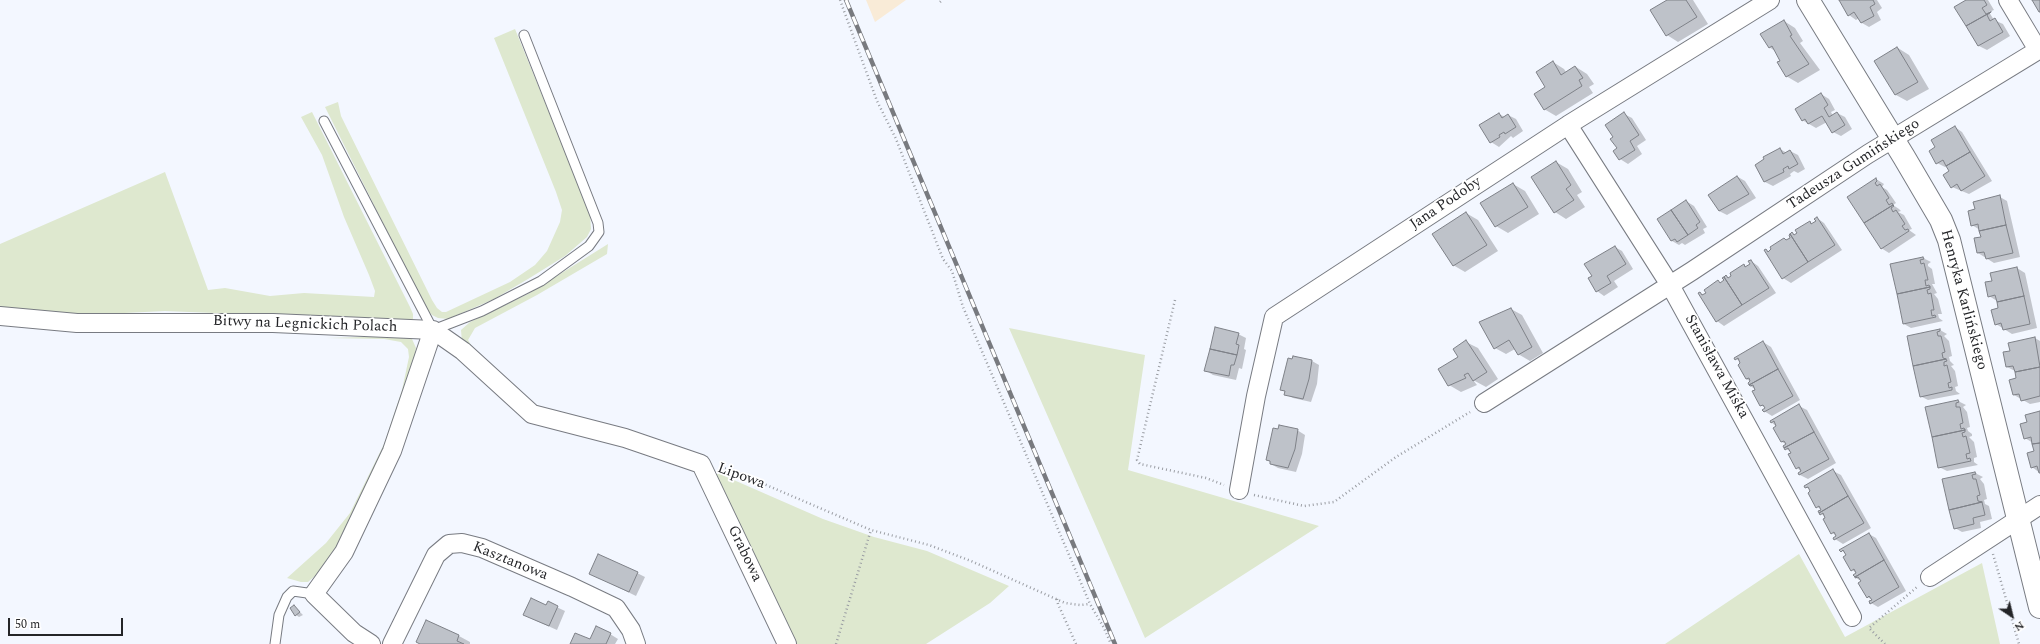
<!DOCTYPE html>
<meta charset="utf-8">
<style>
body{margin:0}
#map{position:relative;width:2040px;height:644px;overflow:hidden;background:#f3f7ff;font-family:Spectral,serif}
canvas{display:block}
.north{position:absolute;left:1992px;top:596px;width:40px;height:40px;-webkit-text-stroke:3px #fff;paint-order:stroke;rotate:145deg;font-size:11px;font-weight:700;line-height:16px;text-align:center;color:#242528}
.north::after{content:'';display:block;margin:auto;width:14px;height:18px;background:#242528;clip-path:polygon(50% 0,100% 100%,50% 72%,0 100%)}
.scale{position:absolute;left:8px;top:618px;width:115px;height:18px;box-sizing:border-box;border:2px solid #242528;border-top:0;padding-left:5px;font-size:12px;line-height:14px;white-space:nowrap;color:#242528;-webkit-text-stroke:3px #fff;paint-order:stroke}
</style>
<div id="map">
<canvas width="2040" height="644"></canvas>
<div class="north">N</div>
<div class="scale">50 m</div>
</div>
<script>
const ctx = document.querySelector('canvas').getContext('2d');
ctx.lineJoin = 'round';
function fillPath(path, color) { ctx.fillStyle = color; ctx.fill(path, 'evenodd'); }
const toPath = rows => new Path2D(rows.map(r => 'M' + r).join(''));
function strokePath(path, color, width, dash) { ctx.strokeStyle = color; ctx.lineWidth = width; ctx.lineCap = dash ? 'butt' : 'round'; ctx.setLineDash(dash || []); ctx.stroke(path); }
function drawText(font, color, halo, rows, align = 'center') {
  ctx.font = font + ' Spectral,serif'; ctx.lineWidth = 3.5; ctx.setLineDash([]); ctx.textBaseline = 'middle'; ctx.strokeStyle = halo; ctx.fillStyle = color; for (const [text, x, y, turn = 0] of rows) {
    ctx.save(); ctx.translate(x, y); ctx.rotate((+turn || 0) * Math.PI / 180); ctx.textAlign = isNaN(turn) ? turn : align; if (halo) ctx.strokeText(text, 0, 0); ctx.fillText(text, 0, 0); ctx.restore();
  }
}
const industrial = toPath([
 [866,0,906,0,875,22]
]);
const green = toPath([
 [515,29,590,213,591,229,587,237,565,256,528,279,494,299,448,319,438,318,432,315,425,307,325,107,338,102,341,116,432,300,437,308,442,312,446,312,510,282,535,265,547,251,560,222,562,210,556,192,494,38],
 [312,112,410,307,413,314,413,319,410,321,165,311,84,315,0,309,0,244,165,172,208,290,225,288,270,296,304,293,374,297,375,291,369,275,344,217,322,155,301,117],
 [608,244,607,254,537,295,475,328,468,340,476,353,462,342,461,330,470,322,528,294],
 [1009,328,1145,355,1128,470,1319,526,1145,638],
 [400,336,408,337,412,339,416,348,407,399,364,501,325,567,308,582,301,582,287,578,326,543,350,513,384,444,402,390,409,357,408,349,401,342,384,339,326,338],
 [715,474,720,474,823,519,874,537,927,551,1009,586,990,603,926,644,797,644],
 [1799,554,1845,637,1982,563,2000,644,1665,644]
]);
const shadow = toPath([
 [1669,0,1693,0,1708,24,1678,42,1667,35],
 [1841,0,1877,0,1882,8,1877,12,1881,20,1869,27,1862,23,1859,18,1856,20,1849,15],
 [1967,0,1988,0,1994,10,1989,12,1994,20,2003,24,2010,36,1987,50,1979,46,1956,7],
 [1784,21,1795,28,1803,41,1800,43,1820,70,1798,83,1786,76,1781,61,1775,51,1769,47],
 [1898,48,1909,55,1929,89,1907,101,1896,95,1876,61],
 [1553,62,1564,69,1566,72,1576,67,1587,74,1594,84,1589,87,1593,93,1556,116,1544,109],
 [1821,94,1829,99,1835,110,1831,112,1833,116,1837,113,1845,117,1852,129,1841,136,1833,132,1827,122,1816,128,1802,120],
 [1499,114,1505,117,1508,115,1516,119,1523,131,1513,138,1511,136,1499,147,1491,142],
 [1624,114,1632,118,1646,140,1637,146,1642,154,1628,164,1620,159,1615,151,1618,149,1615,138],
 [1955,127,1962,132,1992,181,1969,194,1952,187,1951,171,1947,166,1945,167,1937,163,1936,147],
 [1780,149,1787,153,1790,151,1798,155,1805,169,1798,173,1794,171,1790,174,1791,176,1773,186,1765,182,1756,165],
 [1556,162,1568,169,1582,192,1577,195,1585,207,1566,219,1555,212],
 [1738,177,1745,181,1756,198,1727,215,1719,211,1709,195],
 [1876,179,1884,184,1882,187,1887,190,1896,203,1893,205,1899,209,1901,211,1898,212,1904,215,1912,229,1909,230,1916,235,1889,253,1881,248,1849,197],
 [1513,184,1525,191,1539,214,1508,233,1496,226],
 [2000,197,2007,201,2020,257,1994,263,1978,253,1982,238,1980,230,1972,225,1976,210],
 [1686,201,1694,206,1707,227,1703,229,1705,233,1685,245,1682,243,1679,245,1672,241],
 [1466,213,1478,220,1498,251,1465,272,1453,265],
 [1817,218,1824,223,1842,250,1791,283,1783,278,1766,250,1770,252,1784,239,1787,241,1792,238,1792,234,1795,235,1810,222,1813,224,1818,221],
 [1615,247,1622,251,1633,269,1614,281,1618,287,1604,296,1597,291,1593,276],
 [1923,258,1931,262,1928,264,1928,266,1932,269,1935,284,1932,284,1937,293,1934,294,1938,299,1942,314,1938,314,1939,318,1943,321,1911,328,1904,324,1891,264],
 [1751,261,1758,266,1776,293,1724,326,1717,321,1700,293,1704,295,1707,293,1718,282,1721,284,1725,281,1726,276,1729,278,1744,265,1747,267,1751,264],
 [2017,268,2025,273,2037,328,2012,334,1996,324,1999,309,1997,301,1989,296,1993,281],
 [1511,309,1522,315,1543,353,1530,361,1518,354,1515,349,1506,354,1495,348,1481,322],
 [1940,330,1947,334,1944,336,1949,341,1952,356,1949,357,1950,361,1954,365,1951,366,1955,371,1958,386,1955,387,1956,391,1960,394,1928,400,1920,396,1908,337],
 [1238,334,1246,338,1244,349,1246,350,1242,369,1239,368,1236,380,1213,375,1205,370],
 [2035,338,2040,341,2040,402,2030,404,2014,395,2017,379,2015,371,2007,367,2011,352],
 [1466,342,1478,348,1498,379,1486,387,1473,380,1477,385,1461,392,1449,385],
 [1763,342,1771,347,1800,400,1772,416,1764,411,1767,409,1761,405,1757,390,1750,386,1752,382,1746,379,1741,362,1736,359],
 [1312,361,1319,365,1317,384,1311,402,1293,398,1285,394,1286,392,1281,389],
 [1958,401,1966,405,1963,407,1967,412,1970,427,1967,428,1968,431,1972,434,1972,436,1969,437,1974,442,1977,457,1974,458,1974,462,1978,465,1947,471,1939,467,1926,408],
 [1799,406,1807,410,1836,463,1808,479,1800,475,1802,472,1797,468,1793,453,1786,449,1787,445,1782,442,1775,428,1777,427,1771,422],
 [2040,412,2040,473,2032,467,2035,452,2033,443,2025,438,2028,423],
 [1297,430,1305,435,1302,454,1296,472,1278,468,1271,464,1271,462,1267,459],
 [1833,471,1841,475,1871,528,1843,544,1835,539,1837,536,1832,533,1828,518,1821,514,1822,510,1817,507,1811,490,1806,487],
 [1975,473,1983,477,1980,479,1984,484,1987,499,1984,500,1985,504,1989,506,1992,519,1980,522,1981,528,1962,532,1955,528,1943,480],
 [1869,534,1876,538,1906,591,1878,607,1871,603,1873,600,1867,597,1863,582,1856,578,1858,574,1852,570,1845,557,1847,555,1841,550],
 [637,573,645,577,636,596,591,574],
 [548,603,565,611,557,630,532,619,547,606],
 [294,606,303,615,299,617,296,615],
 [426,621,459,636,470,642,470,644,421,644],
 [610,634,618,639,615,644,571,644,591,641]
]);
const building = toPath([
 [1667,0,1686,0,1697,17,1666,36,1650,10,1667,0],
 [1839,0,1873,0,1875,4,1870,7,1874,16,1861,23,1854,12,1848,16,1839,0],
 [1966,0,1984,0,1987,5,1982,8,1986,14,1991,12,1966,26,1954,7,1966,0],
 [2032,0,2040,0,2040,12,2039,12,2032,0],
 [1991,12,1987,15,1990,21,1995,18,2003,32,1978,46,1966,26,1991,12],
 [1784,20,1792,35,1790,36,1809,64,1786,77,1777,62,1780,61,1772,46,1769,48,1760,34,1784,20],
 [1897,47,1918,82,1895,95,1874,61,1897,47],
 [1553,61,1561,75,1575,66,1583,78,1579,80,1582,86,1544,110,1534,94,1545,87,1536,72,1553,61],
 [1821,93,1828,105,1824,108,1829,117,1837,112,1845,125,1832,133,1822,116,1808,124,1805,119,1802,121,1795,109,1821,93],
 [1624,112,1639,135,1630,141,1635,150,1619,160,1613,151,1617,148,1610,139,1613,137,1605,125,1624,112],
 [1499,113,1502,118,1508,114,1516,127,1505,134,1504,132,1499,135,1500,137,1490,143,1479,125,1499,113],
 [1955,126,1970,152,1946,166,1943,160,1936,164,1929,151,1935,147,1931,140,1955,126],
 [1780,148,1783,154,1790,150,1798,164,1789,169,1788,166,1783,169,1784,172,1764,182,1755,165,1764,159,1763,157,1780,148],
 [1970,152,1985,176,1961,191,1957,184,1951,188,1943,175,1949,171,1946,166,1970,152],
 [1556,161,1571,185,1566,189,1574,200,1554,213,1531,177,1556,161],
 [1737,176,1749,194,1719,211,1708,195,1737,176],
 [1876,178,1877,181,1875,183,1877,186,1880,184,1889,198,1886,200,1889,205,1892,203,1893,205,1864,223,1847,197,1876,178],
 [1513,183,1528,207,1495,227,1480,203,1513,183],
 [2000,195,2006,225,1979,231,1978,224,1971,226,1968,211,1975,209,1973,202,2000,195],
 [1686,200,1700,222,1696,225,1698,228,1688,235,1671,210,1686,200],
 [1893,205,1894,206,1891,208,1893,212,1896,210,1905,224,1902,226,1905,230,1908,229,1909,231,1881,249,1864,223,1893,205],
 [1671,210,1688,235,1677,242,1675,239,1671,241,1657,219,1671,210],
 [1466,212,1487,245,1453,266,1432,234,1466,212],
 [1817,217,1835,245,1808,262,1790,234,1792,232,1794,235,1797,233,1795,230,1810,221,1811,224,1816,221,1814,219,1817,217],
 [2006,225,2013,253,1986,259,1984,252,1977,253,1974,238,1981,237,1979,231,2006,225],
 [1790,234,1808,262,1782,279,1764,250,1766,249,1768,252,1771,249,1770,247,1784,238,1786,240,1790,238,1789,235,1790,234],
 [1615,246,1626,264,1607,276,1611,283,1596,292,1588,278,1592,276,1584,264,1615,246],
 [1923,257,1924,259,1920,260,1921,264,1924,263,1928,280,1925,280,1926,286,1929,285,1930,287,1897,294,1890,264,1923,257],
 [1751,260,1769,288,1742,305,1724,277,1726,275,1728,278,1731,276,1730,273,1744,264,1745,267,1750,264,1748,261,1751,260],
 [2017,267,2024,296,1997,302,1995,295,1988,297,1985,282,1992,281,1990,273,2017,267],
 [1724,277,1742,305,1716,322,1698,293,1700,292,1702,295,1706,293,1704,290,1718,280,1720,283,1724,280,1722,278,1724,277],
 [1930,287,1930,289,1927,290,1928,294,1931,293,1934,310,1931,310,1932,316,1935,315,1936,317,1903,324,1897,294,1930,287],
 [2024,296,2030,324,2003,330,2001,323,1995,325,1991,310,1998,308,1997,302,2024,296],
 [1511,308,1532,347,1518,355,1509,340,1494,349,1479,322,1511,308],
 [1215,327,1239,333,1236,344,1239,345,1237,355,1210,349,1215,327],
 [1940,329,1940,331,1937,332,1938,336,1941,336,1945,352,1942,353,1943,358,1946,359,1913,366,1907,336,1940,329],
 [2035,337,2040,367,2015,372,2013,366,2006,367,2003,352,2010,351,2008,343,2035,337],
 [1466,340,1487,372,1473,381,1468,373,1464,375,1466,378,1448,386,1438,369,1458,357,1453,349,1466,340],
 [1763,341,1778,369,1749,385,1748,383,1750,381,1749,378,1746,379,1738,365,1740,363,1738,358,1735,360,1734,358,1763,341],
 [1210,349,1237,355,1234,365,1231,365,1229,376,1204,371,1210,349],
 [1293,356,1312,360,1309,379,1303,399,1284,395,1285,391,1280,390,1288,358,1292,359,1293,356],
 [1946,359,1947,361,1944,362,1944,366,1947,365,1951,382,1948,383,1949,388,1952,387,1952,390,1920,397,1913,366,1946,359],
 [2040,367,2040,396,2021,401,2019,394,2013,395,2009,380,2016,378,2015,372,2040,367],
 [1778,369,1793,396,1764,412,1762,410,1765,408,1763,405,1760,406,1752,391,1755,390,1753,385,1750,386,1749,385,1778,369],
 [1958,400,1959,402,1956,403,1956,407,1960,407,1963,423,1960,424,1961,429,1964,428,1965,430,1932,437,1925,407,1958,400],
 [1799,404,1814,432,1784,448,1783,446,1786,444,1784,441,1781,442,1773,428,1776,426,1774,421,1771,423,1770,421,1799,404],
 [2040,411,2040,443,2032,444,2031,437,2024,439,2020,424,2027,422,2025,415,2040,411],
 [1279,425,1298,429,1295,449,1288,468,1270,464,1270,461,1266,460,1273,428,1278,429,1279,425],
 [1965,430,1965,432,1962,433,1963,437,1966,436,1970,453,1966,454,1967,459,1970,458,1971,461,1938,468,1932,437,1965,430],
 [1814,432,1829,459,1799,475,1798,473,1801,471,1799,467,1796,469,1788,454,1791,453,1788,448,1785,450,1784,448,1814,432],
 [2040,443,2040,473,2039,473,2037,466,2031,468,2027,453,2034,451,2032,444,2040,443],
 [1833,469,1848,496,1819,513,1818,511,1821,510,1819,506,1816,508,1808,493,1810,491,1808,487,1805,488,1804,486,1833,469],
 [1975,472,1976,474,1972,475,1973,479,1976,479,1980,495,1977,496,1978,501,1982,502,1949,510,1942,479,1975,472],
 [1848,496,1864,523,1834,540,1833,538,1836,536,1834,532,1831,534,1823,519,1825,518,1823,513,1820,515,1819,513,1848,496],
 [1982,502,1985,515,1973,518,1974,524,1954,529,1949,510,1982,502],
 [1869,533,1884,560,1855,577,1853,575,1856,573,1854,569,1851,571,1843,557,1846,555,1843,550,1841,552,1839,550,1869,533],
 [598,554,638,572,629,592,589,574,598,554],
 [1884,560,1899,587,1870,604,1869,601,1872,600,1869,596,1867,598,1858,583,1861,581,1858,577,1855,578,1855,577,1884,560],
 [531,598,546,605,548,601,558,606,549,626,523,615,531,598],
 [294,605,300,612,295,616,290,608,294,605],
 [426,620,459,635,457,641,464,644,420,644,416,642,426,620],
 [596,626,611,633,606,644,570,644,575,633,590,639,596,626]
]);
const path = toPath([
 [840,0,877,101,896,139,943,259,952,271,963,307,1090,604,1104,628,1111,644],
 [940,2,942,0],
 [1175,300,1137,460,1140,464,1206,478,1224,485],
 [721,468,729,469,871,530,929,545,971,561,1065,603,1080,605,1090,604],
 [1254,495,1304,506,1334,502,1396,457,1470,412],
 [1993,554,2019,644],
 [1057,599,1058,604,1076,644],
 [836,644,871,530],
 [1885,644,1869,628,1917,587]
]);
const lane = toPath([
 [324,121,433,330,482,311,541,281,589,246,599,232,598,223,524,35],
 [275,644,279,615,287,597,293,591,314,594]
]);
const street = toPath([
 [2008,0,2038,50],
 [1568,125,1670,285,1852,617],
 [0,316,77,323,273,323,433,330],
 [433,330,463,351,532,414,625,438,701,464,787,644],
 [1484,403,1692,271,1868,154,2040,49],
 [1239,490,1256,396,1274,317,1568,125,1770,0],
 [1930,577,2040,505],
 [371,644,354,633,314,594,344,552,392,451,433,330],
 [392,644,436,555,449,544,462,543,482,548,572,587,616,608,631,630,636,644]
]);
const secondary = toPath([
 [1808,0,1904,157,1941,220,1949,240,2040,607]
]);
const rail = toPath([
 [846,0,1115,644]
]);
const streetNames = [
 ["Tadeusza Gumińskiego",1854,165,-33],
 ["Jana Podoby",1446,204,-34],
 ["Henryka Karlińskiego",1963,300,75],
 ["Bitwy na Legnickich Polach",305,325,2],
 ["Stanisława Miśka",1716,367,61],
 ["Lipowa",741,477,20],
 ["Grabowa",744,554,64],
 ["Kasztanowa",510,562,22]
];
fillPath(industrial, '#f9ebd7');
fillPath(green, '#dee8cf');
fillPath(shadow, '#0003');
fillPath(building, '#bec2c9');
strokePath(building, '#7e8188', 1);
strokePath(lane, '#787b82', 11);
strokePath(street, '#787b82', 20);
strokePath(secondary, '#787b82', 24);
strokePath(path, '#9a9da3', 2.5, [1, 3]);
strokePath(lane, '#fff', 9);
strokePath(street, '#fff', 18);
strokePath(secondary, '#fff', 22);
strokePath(rail, '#787a7f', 4.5);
strokePath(rail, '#fff', 3, [9]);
drawText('15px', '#242528', '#fff', streetNames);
</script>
